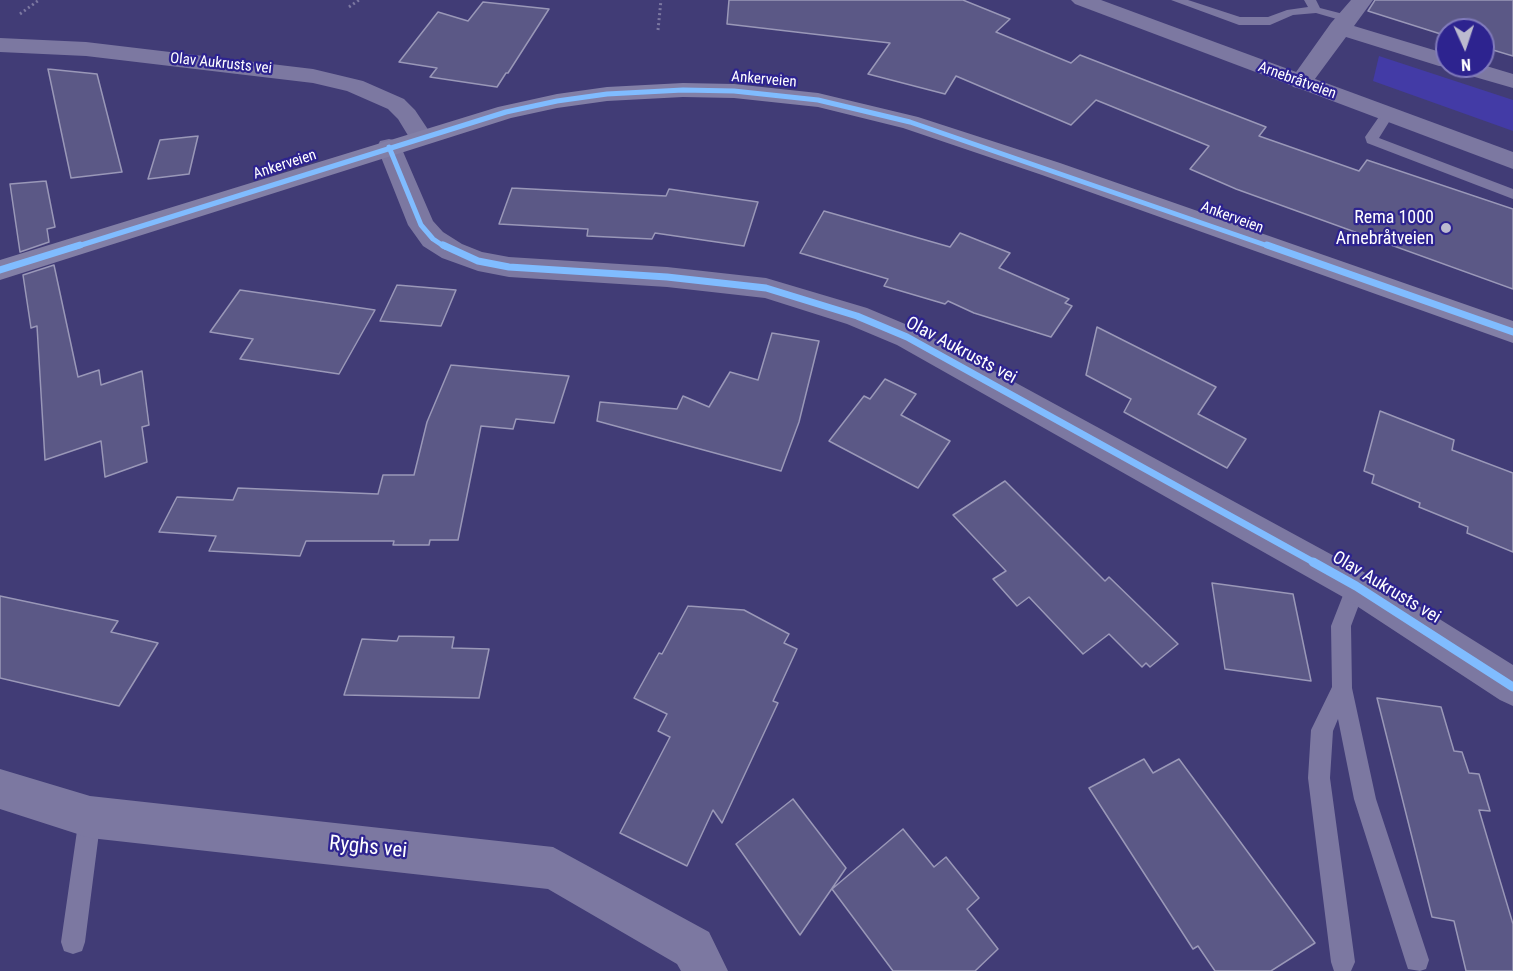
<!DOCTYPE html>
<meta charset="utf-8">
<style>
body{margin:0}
#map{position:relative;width:1513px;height:971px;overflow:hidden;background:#413c76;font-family:"Roboto Condensed",sans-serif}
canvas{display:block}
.north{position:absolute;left:1435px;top:18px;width:60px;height:60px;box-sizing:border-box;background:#2d238f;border:2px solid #817bbc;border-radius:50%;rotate:177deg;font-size:16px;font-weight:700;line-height:24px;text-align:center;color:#fff}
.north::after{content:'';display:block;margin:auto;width:21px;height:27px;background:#bcbbcf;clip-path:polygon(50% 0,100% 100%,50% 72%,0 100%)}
</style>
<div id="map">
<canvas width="1513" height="971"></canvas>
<div class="north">N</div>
</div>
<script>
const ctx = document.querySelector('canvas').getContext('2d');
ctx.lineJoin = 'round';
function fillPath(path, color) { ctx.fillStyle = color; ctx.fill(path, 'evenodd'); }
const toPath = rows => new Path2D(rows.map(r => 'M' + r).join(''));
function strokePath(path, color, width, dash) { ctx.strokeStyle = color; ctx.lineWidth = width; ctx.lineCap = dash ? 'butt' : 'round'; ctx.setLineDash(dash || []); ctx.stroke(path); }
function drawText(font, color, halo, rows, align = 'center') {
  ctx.font = font + ' "Roboto Condensed",sans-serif'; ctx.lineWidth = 4.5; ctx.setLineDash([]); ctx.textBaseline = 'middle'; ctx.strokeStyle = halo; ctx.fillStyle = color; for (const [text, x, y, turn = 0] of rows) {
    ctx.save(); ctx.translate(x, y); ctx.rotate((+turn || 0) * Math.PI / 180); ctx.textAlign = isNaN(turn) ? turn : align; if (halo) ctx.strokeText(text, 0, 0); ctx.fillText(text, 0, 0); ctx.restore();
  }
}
const green = toPath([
 [1379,56,1513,100,1513,131,1373,81]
]);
const building = toPath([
 [729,0,963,0,1010,19,996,32,1071,63,1080,55,1266,127,1259,136,1359,171,1367,160,1513,209,1513,289,1236,189,1190,169,1209,146,1096,100,1071,125,956,76,945,94,868,74,890,43,727,24,729,0],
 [1375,0,1513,0,1513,56,1483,47,1483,30,1447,30,1447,36,1368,11,1375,0],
 [483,2,549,9,508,73,506,73,497,87,430,77,437,68,399,62,438,12,468,21,483,2],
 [48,69,97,74,122,172,71,178,48,69],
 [198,136,189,174,148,179,160,140,198,136],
 [46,181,55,227,47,229,49,242,20,252,10,184,46,181],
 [512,188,666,196,669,189,758,202,744,246,655,233,652,239,587,236,588,229,499,224,512,188],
 [824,211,950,247,960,233,1010,253,999,268,1069,299,1065,303,1072,306,1051,337,974,313,948,301,945,304,884,286,888,279,800,253,824,211],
 [54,265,78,377,99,370,101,385,142,371,149,425,142,427,147,462,105,477,101,441,45,460,37,326,31,328,23,275,54,265],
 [397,285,456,290,441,326,380,321,397,285],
 [240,290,375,310,339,374,240,359,253,339,210,332,240,290],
 [1097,327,1216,387,1198,414,1246,439,1227,468,1124,412,1131,399,1086,375,1097,327],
 [772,333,819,341,799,422,781,471,597,421,600,402,677,409,683,396,709,407,730,372,758,380,772,333],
 [451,365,569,376,554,423,516,419,513,429,481,426,458,540,430,540,429,545,393,545,394,541,306,541,300,556,209,551,216,536,159,532,177,497,233,500,238,488,378,494,383,475,414,475,427,422,451,365],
 [885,379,916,394,901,415,950,441,918,488,829,441,864,396,870,399,885,379],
 [1380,411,1454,440,1452,450,1513,473,1513,552,1467,533,1468,527,1419,507,1420,503,1372,483,1374,475,1364,471,1380,411],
 [1005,481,1105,581,1109,577,1178,644,1150,667,1146,663,1142,667,1109,634,1083,654,1029,597,1017,606,993,579,1006,571,953,515,1005,481],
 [1212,583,1293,594,1311,681,1225,669,1212,583],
 [0,596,118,621,111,632,158,643,119,706,0,678,0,596],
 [688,606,744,610,789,634,784,643,797,649,773,701,778,703,722,823,713,810,687,866,620,833,670,737,658,731,667,714,634,698,659,653,662,654,688,606],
 [399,636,454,637,452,648,489,649,479,698,344,695,362,639,397,641,399,636],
 [1377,698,1441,707,1454,751,1462,752,1469,773,1479,774,1490,811,1479,810,1513,924,1513,971,1466,971,1454,921,1432,917,1377,698],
 [1144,759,1153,773,1179,759,1315,943,1271,971,1215,971,1198,946,1193,949,1089,788,1144,759],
 [793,799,846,868,800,935,736,844,793,799],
 [903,829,934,867,946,857,979,898,967,909,998,949,975,971,893,971,832,889,903,829]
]);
const path = toPath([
 [349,7,359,0],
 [20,14,39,0],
 [658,30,661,0]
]);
const service = toPath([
 [1171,0,1188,0,1240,17,1268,17,1287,10,1308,7,1304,0,1316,0,1320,8,1351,16,1353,18,1347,22,1316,13,1293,15,1270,25,1239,25,1171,0],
 [1388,110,1394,114,1379,138,1513,189,1513,199,1367,143,1365,137,1383,111,1388,110],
 [1356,577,1363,580,1366,586,1351,626,1352,688,1376,799,1429,960,1426,969,1420,971,1408,969,1405,960,1354,799,1338,719,1333,731,1330,778,1355,962,1351,971,1334,971,1331,962,1308,778,1311,730,1332,687,1331,626,1349,580,1356,577],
 [90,806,98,809,101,817,85,942,82,951,73,954,64,951,61,942,79,817,82,809,90,806]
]);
const minor = toPath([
 [1351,0,1373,0,1354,26,1447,54,1447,66,1483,65,1513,74,1513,88,1454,71,1451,67,1439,66,1346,37,1309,87,1301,89,1293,87,1289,82,1331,23,1351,0],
 [0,38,86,42,313,69,363,81,404,99,415,110,433,137,430,142,421,145,412,142,398,119,388,109,347,91,313,83,86,56,0,52,0,38],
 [389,139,398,141,401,147,433,221,443,232,462,244,482,252,509,257,667,267,766,278,867,308,917,329,1369,575,1513,665,1513,706,1500,700,1343,597,897,345,847,324,765,298,667,287,509,277,478,271,442,258,423,246,408,225,377,147,380,141,389,139],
 [0,769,90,796,553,847,709,932,728,971,681,971,677,964,548,889,90,838,0,809,0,769]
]);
const tertiary = toPath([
 [1071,0,1101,0,1513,152,1513,169,1075,4,1071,0]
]);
const secondary = toPath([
 [683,83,734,84,818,93,918,117,1060,163,1513,321,1513,343,1042,175,903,128,818,107,734,98,683,97,607,101,557,108,511,118,0,280,0,260,498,107,557,94,607,87,683,83]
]);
const cyclewayFar2 = toPath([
 [389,147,421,225,433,239,445,247],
 [75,247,506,112,557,101,607,94,683,90,734,91,818,100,910,122,1271,247]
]);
const cyclewayFar1 = toPath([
 [443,245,478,261,509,267,667,277,766,288,857,316,907,337,1315,563],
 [1267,245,1513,332],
 [0,270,80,245]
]);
const cycleway = toPath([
 [1313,562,1356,586,1513,687]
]);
const markers = [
 [1446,228,6,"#bcbbcf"]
];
const farStreetnames = [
 ["Olav Aukrusts vei",221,64,6],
 ["Ankerveien",764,80,5],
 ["Arnebråtveien",1297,81,20],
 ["Ankerveien",285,165,-18],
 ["Ankerveien",1232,218,20]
];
const poiNames = [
 ["Rema 1000",1434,218],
 ["Arnebråtveien",1434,239]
];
const streetNames = [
 ["Olav Aukrusts vei",961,351,28],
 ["Olav Aukrusts vei",1386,588,31]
];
const nearStreetnames = [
 ["Ryghs vei",368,848,6]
];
fillPath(green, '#433ba6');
fillPath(building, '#5b5886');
strokePath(building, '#9a98b8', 1.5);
strokePath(path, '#7c78a1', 3, [2, 3]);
fillPath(service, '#7c78a1');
fillPath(minor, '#7c78a1');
fillPath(tertiary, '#7c78a1');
fillPath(secondary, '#827fa6');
strokePath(cyclewayFar2, '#80bcff', 5);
strokePath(cyclewayFar1, '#80bcff', 7);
strokePath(cycleway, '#80bcff', 9);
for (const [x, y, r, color] of markers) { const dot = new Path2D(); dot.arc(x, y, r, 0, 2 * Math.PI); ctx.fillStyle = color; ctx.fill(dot); strokePath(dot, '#2d238f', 2); }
drawText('15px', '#fff', '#2d238f', farStreetnames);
drawText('18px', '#fff', '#2d238f', poiNames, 'right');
drawText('18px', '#fff', '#2d238f', streetNames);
drawText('21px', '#fff', '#2d238f', nearStreetnames);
</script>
